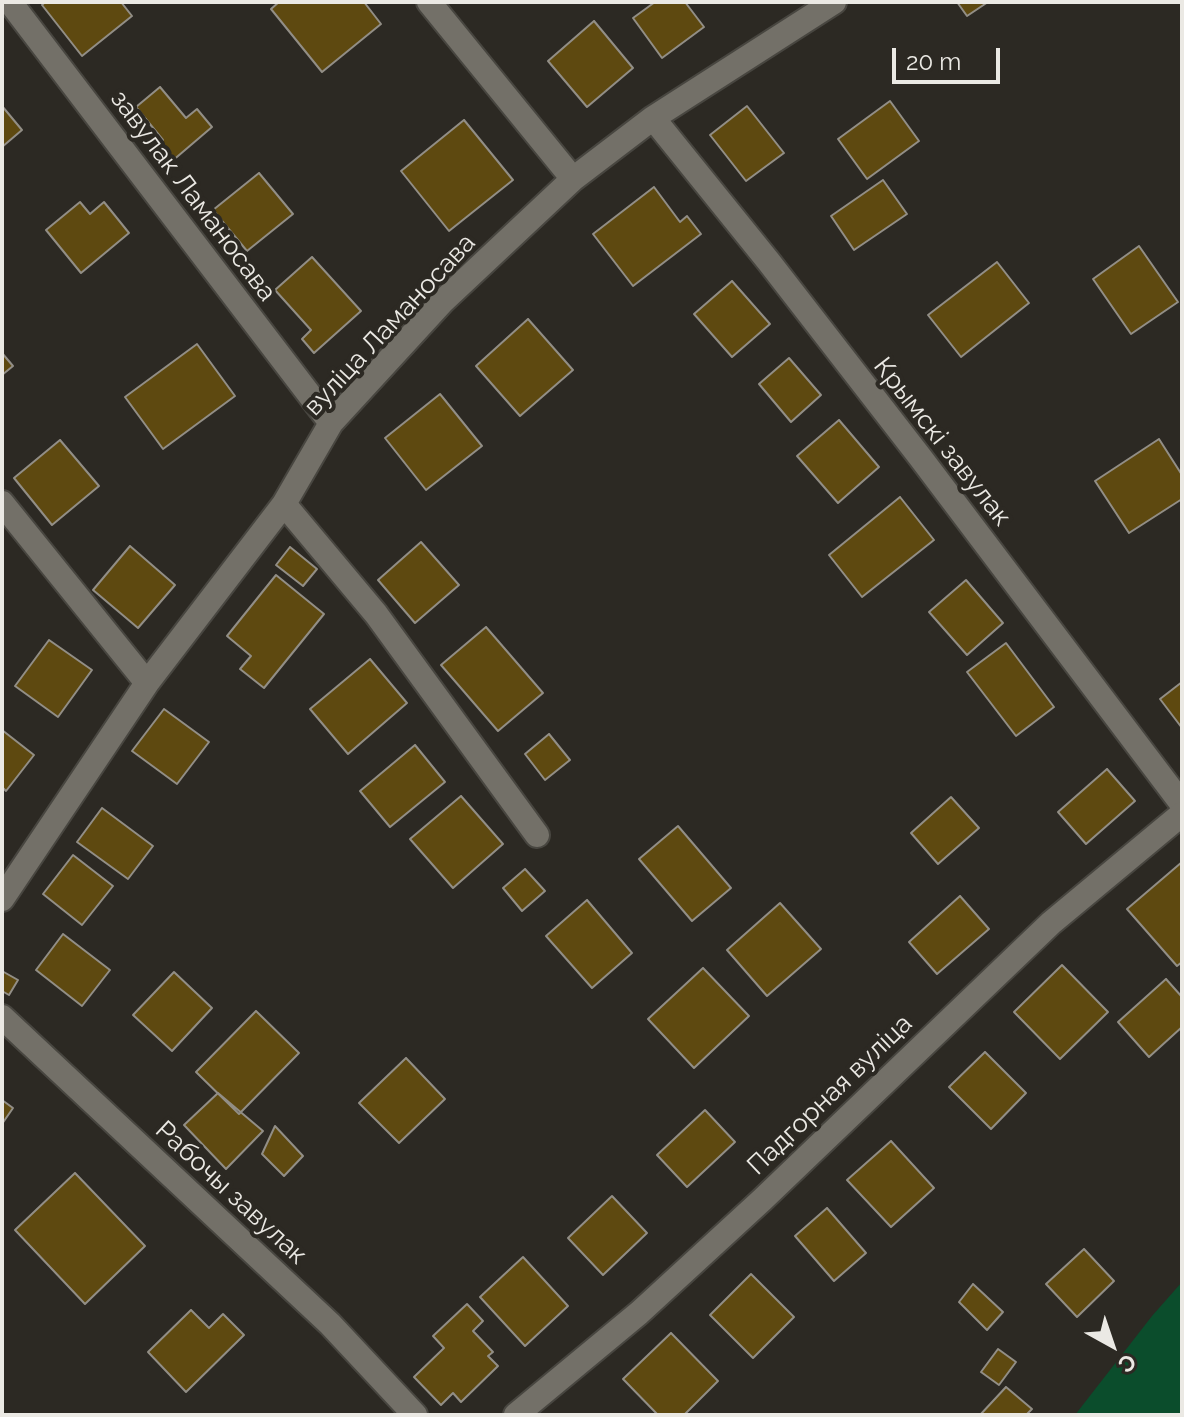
<!DOCTYPE html>
<meta charset="utf-8">
<style>
body{margin:0}
#map{position:relative;width:1184px;height:1417px;overflow:hidden;background:#2c2923;font-family:Raleway,sans-serif}
canvas{display:block}
.frame{position:absolute;inset:0;border:4px solid #ebe9e4;pointer-events:none}
.north{position:absolute;left:1072px;top:1305px;width:80px;height:80px;-webkit-text-stroke:6px #2c2923;paint-order:stroke;rotate:140deg;font-size:22px;font-weight:700;line-height:32px;text-align:center;color:#ebe9e4}
.north::after{content:'';display:block;margin:auto;width:28px;height:36px;background:#ebe9e4;clip-path:polygon(50% 0,100% 100%,50% 72%,0 100%)}
.scale{position:absolute;left:892px;top:48px;width:108px;height:36px;box-sizing:border-box;border:4px solid #ebe9e4;border-top:0;padding-left:10px;font-size:24px;line-height:28px;white-space:nowrap;color:#ebe9e4;-webkit-text-stroke:6px #2c2923;paint-order:stroke}
</style>
<div id="map">
<canvas width="1184" height="1417"></canvas>
<div class="frame"></div>
<div class="north">С</div>
<div class="scale">20 m</div>
</div>
<script>
const ctx = document.querySelector('canvas').getContext('2d');
ctx.lineJoin = 'round';
function fillPath(path, color) { ctx.fillStyle = color; ctx.fill(path, 'evenodd'); }
const toPath = rows => new Path2D(rows.map(r => 'M' + r).join(''));
function strokePath(path, color, width, dash) { ctx.strokeStyle = color; ctx.lineWidth = width; ctx.lineCap = dash ? 'butt' : 'round'; ctx.setLineDash(dash || []); ctx.stroke(path); }
function drawText(font, color, halo, rows, align = 'center') {
  ctx.font = font + ' Raleway,sans-serif'; ctx.lineWidth = 8; ctx.setLineDash([]); ctx.textBaseline = 'middle'; ctx.strokeStyle = halo; ctx.fillStyle = color; for (const [text, x, y, turn = 0] of rows) {
    ctx.save(); ctx.translate(x, y); ctx.rotate((+turn || 0) * Math.PI / 180); ctx.textAlign = isNaN(turn) ? turn : align; if (halo) ctx.strokeText(text, 0, 0); ctx.fillText(text, 0, 0); ctx.restore();
  }
}
const green = toPath([
 [1182,1282,1182,1415,1075,1415,1152,1316]
]);
const building = toPath([
 [45,2,121,2,132,16,82,56,42,5,45,2],
 [279,2,364,2,381,24,322,72,271,9,279,2],
 [655,2,685,2,704,27,662,58,633,18,655,2],
 [957,2,988,2,967,16,957,2],
 [594,21,633,68,587,107,548,61,594,21],
 [160,87,186,118,197,109,212,127,171,162,156,145,163,140,136,107,160,87],
 [890,101,919,141,867,179,838,139,890,101],
 [2,106,22,130,2,147,2,106],
 [747,106,784,153,746,181,710,135,747,106],
 [464,120,513,180,449,231,401,171,464,120],
 [259,173,293,214,247,251,213,210,259,173],
 [883,180,907,214,854,250,831,216,883,180],
 [654,187,680,222,687,216,701,234,633,286,593,234,654,187],
 [80,202,90,214,104,202,129,233,81,273,46,230,80,202],
 [1139,246,1178,302,1131,334,1093,279,1139,246],
 [312,257,361,311,314,353,302,339,311,330,275,290,312,257],
 [997,262,1029,303,961,357,928,315,997,262],
 [732,281,770,324,732,357,694,314,732,281],
 [528,319,573,370,520,416,476,366,528,319],
 [197,344,235,396,163,449,125,397,197,344],
 [2,353,13,366,2,375,2,353],
 [789,358,821,395,791,422,759,384,789,358],
 [440,394,482,446,426,490,385,438,440,394],
 [839,420,879,467,838,503,797,456,839,420],
 [1159,439,1182,475,1182,499,1129,533,1095,481,1159,439],
 [60,440,99,486,52,525,14,478,60,440],
 [900,497,934,540,862,597,829,555,900,497],
 [421,542,459,585,415,623,378,580,421,542],
 [130,546,175,585,138,628,93,590,130,546],
 [290,547,317,569,303,586,276,565,290,547],
 [276,575,324,614,264,688,240,669,251,656,227,636,276,575],
 [966,580,1003,623,967,655,929,612,966,580],
 [486,627,543,693,498,731,441,665,486,627],
 [49,640,92,670,58,717,15,686,49,640],
 [1006,643,1054,707,1016,736,967,672,1006,643],
 [370,659,407,703,348,754,310,709,370,659],
 [1182,682,1182,728,1160,699,1182,682],
 [164,709,209,742,177,784,132,751,164,709],
 [2,730,34,755,6,791,2,787,2,730],
 [549,734,570,760,545,780,525,754,549,734],
 [415,745,445,782,390,827,360,791,415,745],
 [1107,769,1135,801,1086,844,1058,812,1107,769],
 [461,796,503,844,453,888,410,839,461,796],
 [951,797,979,828,938,864,911,833,951,797],
 [102,808,153,846,128,879,77,842,102,808],
 [678,826,731,888,692,921,639,859,678,826],
 [73,855,113,886,82,925,43,894,73,855],
 [1182,862,1182,962,1177,966,1127,909,1182,862],
 [525,869,545,891,522,911,503,888,525,869],
 [960,896,989,929,937,974,909,942,960,896],
 [587,900,632,953,592,988,546,936,587,900],
 [780,903,821,949,767,996,727,950,780,903],
 [63,934,110,970,82,1006,36,970,63,934],
 [1062,965,1108,1012,1060,1059,1014,1012,1062,965],
 [703,968,749,1016,694,1068,648,1019,703,968],
 [2,971,18,980,9,995,2,991,2,971],
 [174,972,212,1008,172,1051,133,1015,174,972],
 [1166,979,1182,997,1182,1027,1149,1057,1118,1022,1166,979],
 [256,1011,299,1053,239,1114,196,1072,256,1011],
 [985,1052,1026,1093,991,1129,949,1087,985,1052],
 [406,1058,445,1099,399,1143,359,1103,406,1058],
 [218,1093,263,1131,226,1169,184,1125,218,1093],
 [2,1100,13,1108,2,1124,2,1100],
 [705,1110,735,1142,687,1187,657,1155,705,1110],
 [275,1126,303,1156,284,1176,262,1154,275,1126],
 [891,1141,934,1188,891,1227,847,1180,891,1141],
 [75,1173,145,1246,85,1304,15,1230,75,1173],
 [612,1196,647,1233,603,1275,568,1238,612,1196],
 [827,1208,866,1253,834,1281,795,1236,827,1208],
 [1084,1249,1114,1281,1077,1317,1046,1284,1084,1249],
 [523,1257,568,1306,525,1346,480,1297,523,1257],
 [751,1274,794,1317,753,1358,710,1315,751,1274],
 [973,1284,1003,1312,987,1330,959,1302,973,1284],
 [467,1304,483,1321,473,1331,493,1352,488,1356,498,1366,461,1402,453,1393,441,1405,414,1377,444,1348,433,1336,467,1304],
 [191,1310,209,1328,223,1314,244,1335,186,1392,148,1352,191,1310],
 [671,1333,718,1381,684,1415,658,1415,623,1379,671,1333],
 [998,1349,1016,1362,999,1385,981,1372,998,1349],
 [1006,1387,1032,1409,1026,1415,980,1415,1006,1387]
]);
const street = toPath([
 [10,2,331,423],
 [429,2,573,179],
 [653,118,769,262,920,457,1182,804],
 [2,503,147,683],
 [284,504,376,614,537,835],
 [2,899,147,683,284,504,331,423,443,301,573,179,653,118,834,2],
 [2,1017,330,1324,415,1415]
]);
const secondary = toPath([
 [516,1415,639,1313,762,1200,1051,923,1182,814]
]);
const streetNames = [
 ["завулак Ламаносава",193,196,53],
 ["вуліца Ламаносава",390,325,-47],
 ["Крымскі завулак",942,442,52],
 ["Падгорная вуліца",830,1095,-44],
 ["Рабочы завулак",231,1193,43]
];
fillPath(green, '#0b4d2c');
fillPath(building, '#5e4910');
strokePath(building, '#928e86', 2);
strokePath(street, '#484640', 28);
strokePath(secondary, '#484640', 28);
strokePath(street, '#737068', 24);
strokePath(secondary, '#737068', 24);
drawText('26px', '#ebe9e4', '#2c2923', streetNames);
</script>
